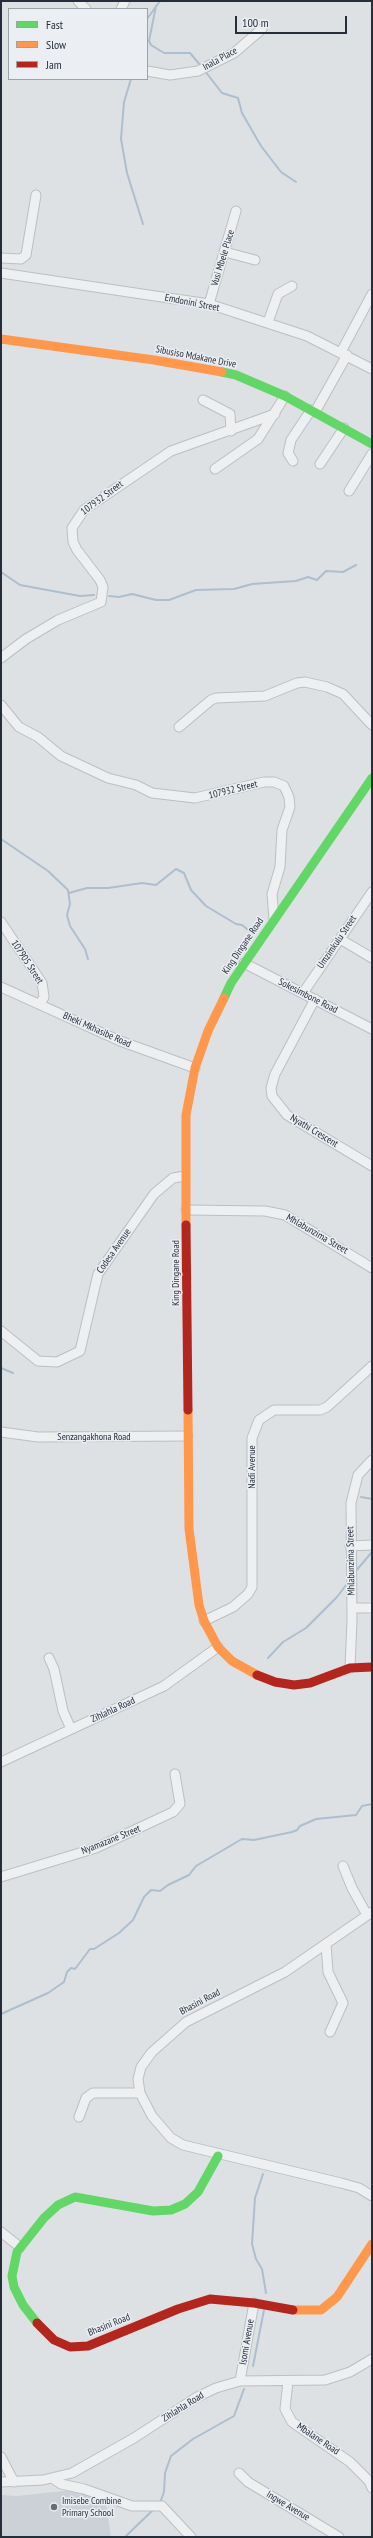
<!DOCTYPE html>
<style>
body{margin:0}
#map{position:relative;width:373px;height:2538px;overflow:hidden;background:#dee1e4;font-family:"PT Sans Narrow",sans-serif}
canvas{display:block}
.frame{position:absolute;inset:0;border:2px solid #262e3b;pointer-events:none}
.legend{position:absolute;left:8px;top:8px;width:140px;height:72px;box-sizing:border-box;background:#ebeff3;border:1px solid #9ca2a9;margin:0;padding:5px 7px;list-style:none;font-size:12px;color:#262e3b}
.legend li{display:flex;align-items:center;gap:8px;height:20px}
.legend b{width:20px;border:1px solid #9ca2a9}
.scale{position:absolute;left:235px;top:16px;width:112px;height:18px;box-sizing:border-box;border:2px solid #262e3b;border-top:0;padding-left:5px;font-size:12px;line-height:14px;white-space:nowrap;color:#262e3b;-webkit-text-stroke:3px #ebeff3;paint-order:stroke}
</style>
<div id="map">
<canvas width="373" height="2538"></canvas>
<div class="frame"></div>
<ul class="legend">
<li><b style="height:5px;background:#63d668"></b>Fast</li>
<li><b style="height:5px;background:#ff974d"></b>Slow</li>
<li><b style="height:5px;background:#b3261e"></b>Jam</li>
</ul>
<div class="scale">100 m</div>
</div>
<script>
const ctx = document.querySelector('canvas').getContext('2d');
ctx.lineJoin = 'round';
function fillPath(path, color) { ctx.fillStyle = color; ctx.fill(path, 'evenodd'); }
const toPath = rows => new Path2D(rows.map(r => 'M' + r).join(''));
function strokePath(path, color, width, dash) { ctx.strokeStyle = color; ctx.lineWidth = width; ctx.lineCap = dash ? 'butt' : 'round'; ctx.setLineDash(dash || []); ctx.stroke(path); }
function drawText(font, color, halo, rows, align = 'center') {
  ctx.font = font + ' "PT Sans Narrow",sans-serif'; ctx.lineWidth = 3; ctx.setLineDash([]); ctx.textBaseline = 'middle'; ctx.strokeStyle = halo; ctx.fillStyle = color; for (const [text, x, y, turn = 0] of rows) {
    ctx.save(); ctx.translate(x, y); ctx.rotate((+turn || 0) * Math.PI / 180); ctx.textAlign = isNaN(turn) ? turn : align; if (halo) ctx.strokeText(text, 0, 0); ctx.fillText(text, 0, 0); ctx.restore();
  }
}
const built = toPath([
 [82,2489,105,2497,111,2537,1,2537,1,2495,17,2496]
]);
const stream = toPath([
 [156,6,149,41,151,45,164,53,190,53,201,66],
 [147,19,160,1],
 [205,71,222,93,238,98,242,113,261,146,281,172,296,182],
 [131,79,124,102,121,139,127,173,143,224],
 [1,572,20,585,80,596,94,595],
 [109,596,119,597,132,594,156,600,169,600,196,590,234,589,252,584,296,581,308,577,317,580,326,571,343,572,356,565],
 [1,839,48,871,68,890,70,904,67,915,70,926,85,949,88,959],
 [69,893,87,888,108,888,142,883,156,885,176,869,184,873,191,890,206,906,236,924,242,925,253,934],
 [1,1368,13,1373],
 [361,1497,372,1499],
 [355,1572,372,1552],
 [268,1658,283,1642,306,1628,337,1597,349,1581],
 [1,2014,48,1993,64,1982,67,1972,71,1968,75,1969,90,1949,94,1949,119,1933,133,1920,144,1897,151,1890,160,1891,168,1885,189,1875,196,1866,242,1839,254,1840,292,1832,297,1830,300,1826,316,1819,356,1815,362,1806,372,1804],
 [263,2174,255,2198,252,2244,256,2259,262,2269,266,2293],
 [253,2366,264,2310],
 [160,2503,164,2492,165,2473,171,2456,193,2439,234,2416,244,2389],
 [125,2537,154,2509]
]);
const street = toPath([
 [78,1,86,9],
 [121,9,125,1],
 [147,71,170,75,198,71,234,53,262,29],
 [225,252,255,260],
 [1,258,21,259,26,255,36,195],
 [1,273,209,304,307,336,372,369],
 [209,304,236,211],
 [268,322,278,294,292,286],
 [341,352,372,294],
 [203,400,230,414,231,431],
 [315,412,347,355],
 [293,461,288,453,291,440,311,410],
 [320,464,344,428],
 [215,469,258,439,285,396],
 [349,491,372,454],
 [1,658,26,639,58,620,101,602,103,587,100,580,77,550,73,542,72,528,84,510,171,451,275,414],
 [1,705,19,727,38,737,61,756,108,778,136,785,152,793,195,798,264,782,274,782,284,786,289,797,290,807,282,830,280,867,272,894,274,919],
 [179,727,211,700,216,698,265,696,297,683,305,682,327,687,343,694,372,725],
 [1,922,42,983,44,997,40,1004],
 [340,939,372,958],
 [244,963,372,1029],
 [1,987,120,1041,195,1068],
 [303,993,372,892],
 [315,999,275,1074,271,1088,272,1096,287,1115,372,1166],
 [186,1210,265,1211,285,1215,372,1268],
 [1,1331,38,1361,57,1362,80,1351,98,1274,154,1194,173,1178,185,1176],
 [1,1432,38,1437,188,1436],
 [350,1546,372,1545],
 [352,1608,372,1608],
 [204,1621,233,1607,248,1594,252,1587,252,1438,259,1420,274,1410,320,1410,327,1407,372,1366],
 [49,1658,54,1669,63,1711,71,1729],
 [350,1668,352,1620,351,1503,358,1475,372,1460],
 [1,1762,164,1686,218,1647],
 [343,1866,352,1888,367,1915],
 [1,1877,96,1848,173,1812,180,1804,175,1774],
 [372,1912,285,1972,186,2022,152,2052,141,2067,138,2079,140,2093,152,2116,171,2138,183,2145,341,2183,359,2188,372,2196],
 [326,1944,328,1972,343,2003,330,2032],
 [79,2117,86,2098,93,2093,140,2093],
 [1,2232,20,2247],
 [240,2381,254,2303],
 [288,2381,285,2409,292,2422,350,2462,369,2481,372,2488],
 [1,2457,14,2482],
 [239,2473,248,2482,339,2537],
 [52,2478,61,2484,84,2489,132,2506,162,2506,191,2537],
 [1,2482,43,2480,72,2473,134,2438,197,2397,216,2388,240,2381,325,2380,350,2372,372,2359]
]);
const fast = toPath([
 [222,372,236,375,285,396,372,444],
 [224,998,231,983,372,778],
 [37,2323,23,2305,14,2287,12,2276,17,2252,44,2218,58,2205,75,2197,153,2211,171,2210,185,2204,198,2192,218,2156]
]);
const slow = toPath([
 [1,339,154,360,222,372],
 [186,1225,186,1115,195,1068,208,1031,224,998],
 [188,1410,189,1529,199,1605,204,1621,218,1647,232,1661,257,1675],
 [293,2310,321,2310,337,2297,372,2244]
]);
const jam = toPath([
 [186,1225,188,1410],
 [257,1675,275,1682,294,1685,310,1683,350,1668,372,1667],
 [37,2323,54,2340,70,2347,88,2346,178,2309,210,2299,254,2303,293,2310]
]);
const markers = [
 [54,2507,4,"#666d76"]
];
const streetNames = [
 ["Inala Place",220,59,-29],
 ["Vusi Mbele Place",223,258,-73],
 ["Emdonini Street",192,303,11],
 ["Sibusiso Mdakane Drive",196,357,11],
 ["107932 Street",102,498,-37],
 ["107932 Street",233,790,-14],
 ["Umzimkulu Street",337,942,-56],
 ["King Dingane Road",243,946,-56],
 ["107905 Street",27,962,57],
 ["Sokesimbone Road",308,996,27],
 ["Bheki Mkhasibe Road",97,1030,24],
 ["Nyathi Crescent",314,1131,31],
 ["Mhlabunzima Street",317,1234,30],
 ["Codesa Avenue",114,1251,-55],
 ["King Dingane Road",176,1273,-90],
 ["Senzangakhona Road",94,1437],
 ["Nadi Avenue",252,1467,-90],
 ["Mhlabunzima Street",351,1561,-91],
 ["Zihlahla Road",113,1710,-25],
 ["Nyamazane Street",111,1840,-22],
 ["Bhasini Road",200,2002,-28],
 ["Bhasini Road",109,2325,-22],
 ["Isomi Avenue",247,2342,-80],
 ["Zihlahla Road",183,2407,-32],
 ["Mbalane Road",318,2439,34],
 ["Ingwe Avenue",288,2506,31]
];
const poiNames = [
 ["Imisebe Combine",62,2501],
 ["Primary School",62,2513]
];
fillPath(built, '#ccd0d7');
strokePath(stream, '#adbece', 2);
strokePath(street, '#bcbfc2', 11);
strokePath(street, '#edeff0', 9);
strokePath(fast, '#63d668', 9);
strokePath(slow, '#ff974d', 9);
strokePath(jam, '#b3261e', 9);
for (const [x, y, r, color] of markers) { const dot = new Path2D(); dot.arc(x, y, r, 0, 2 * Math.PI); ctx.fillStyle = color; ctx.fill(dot); strokePath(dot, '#ebeff3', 1.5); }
drawText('10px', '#262e3b', '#ebeff3', streetNames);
drawText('10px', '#262e3b', '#ebeff3', poiNames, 'left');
</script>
